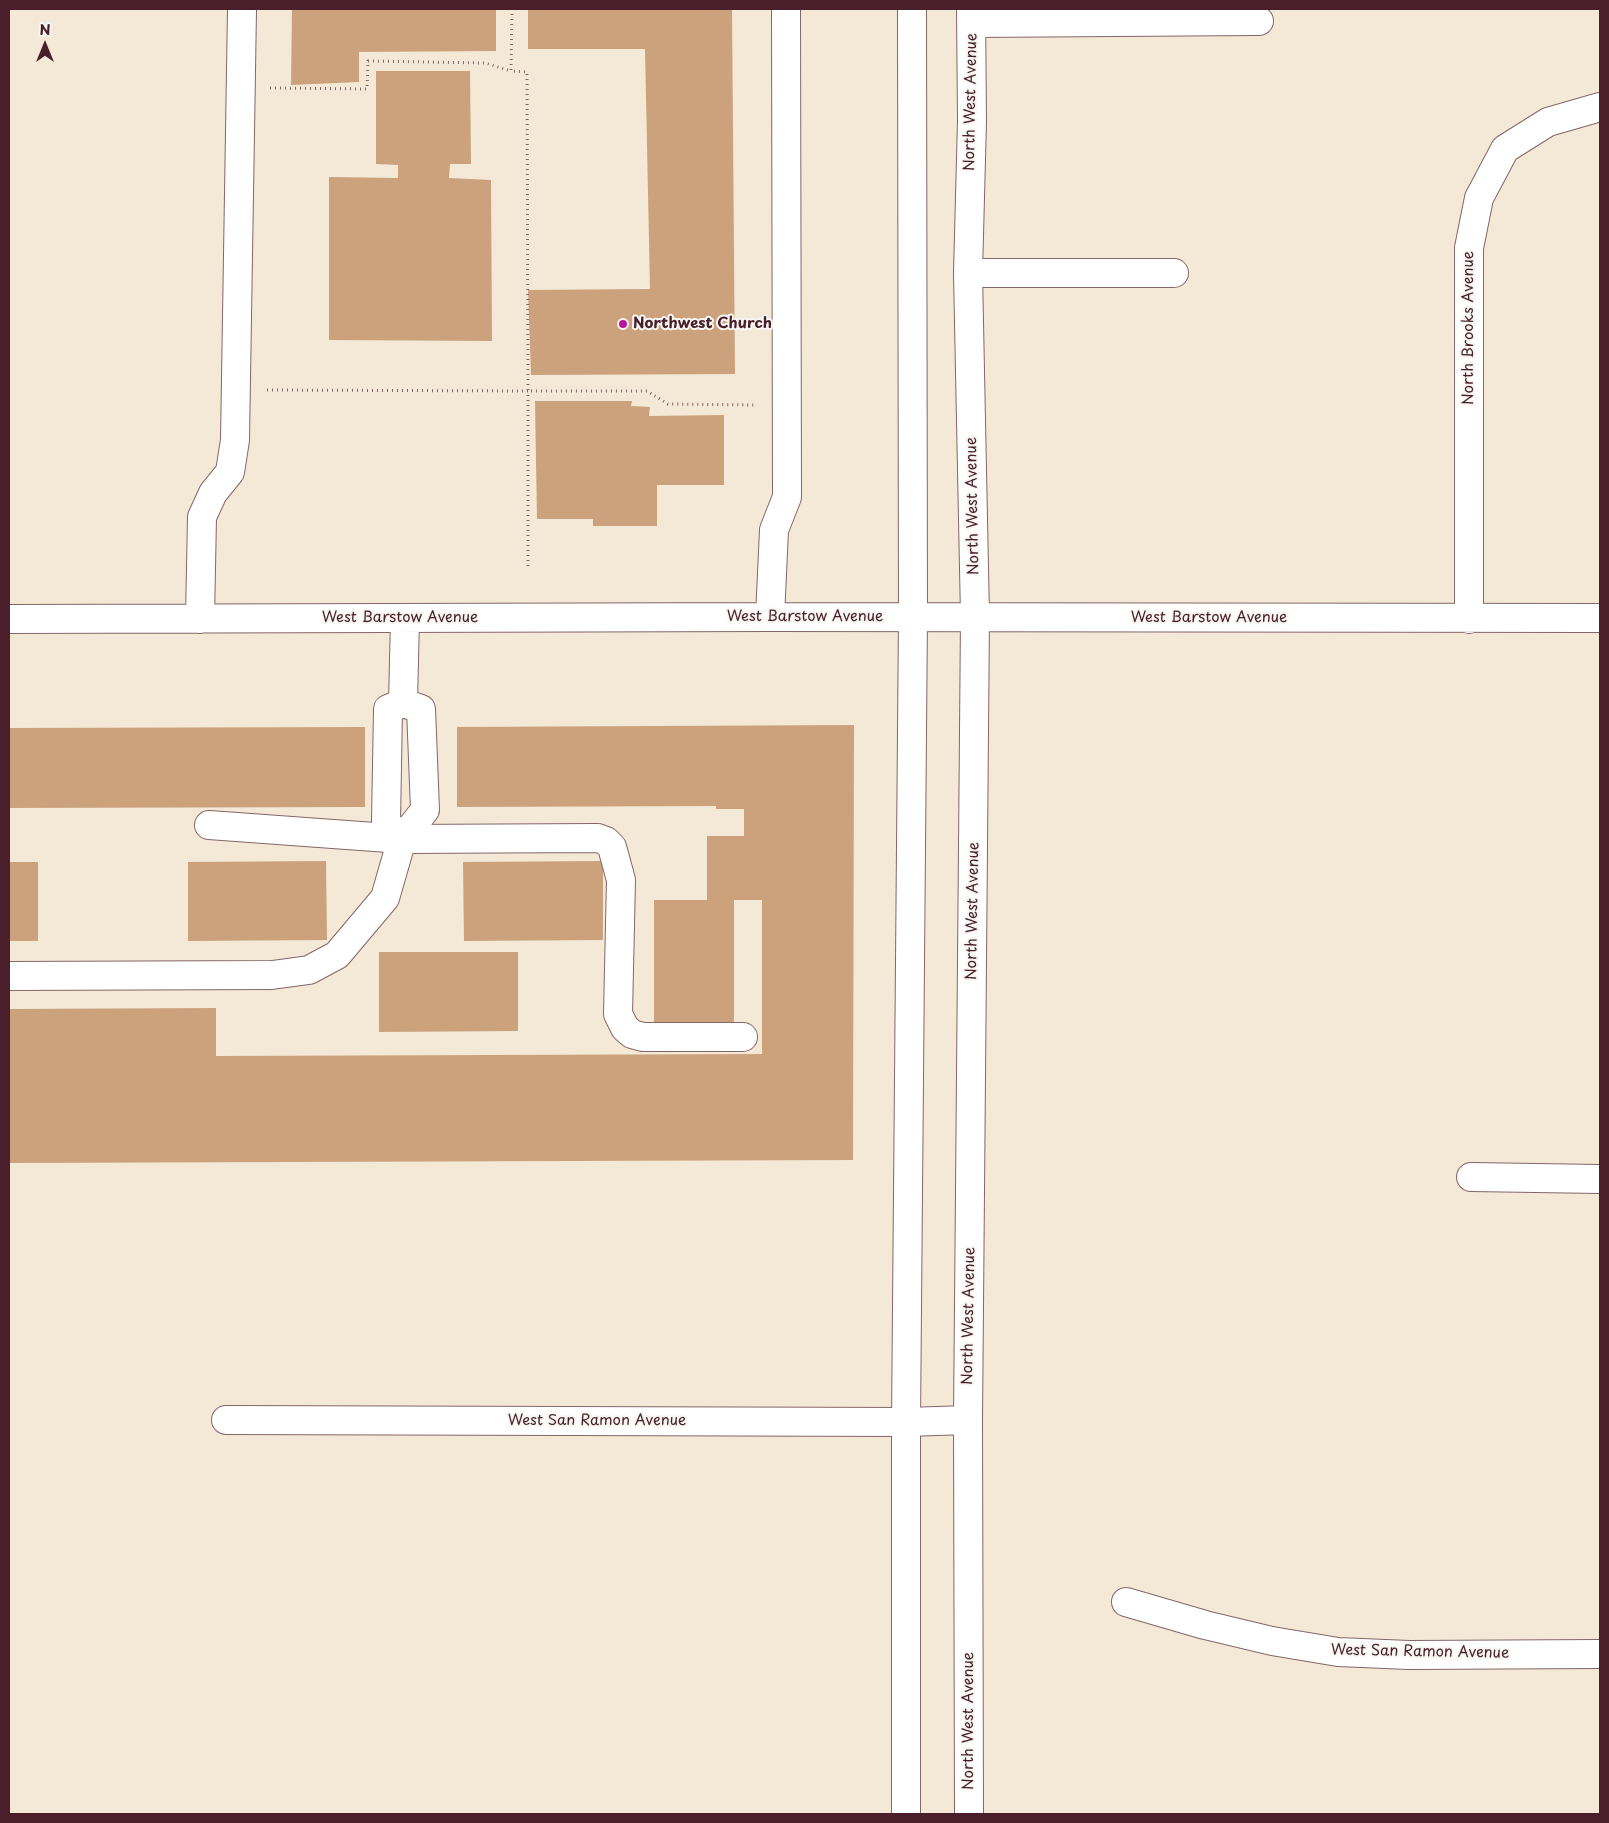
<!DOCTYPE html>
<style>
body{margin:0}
#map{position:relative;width:1609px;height:1823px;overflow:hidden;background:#f3e9d6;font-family:"Playpen Sans",sans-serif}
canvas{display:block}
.frame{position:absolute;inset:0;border:10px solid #4a1f2b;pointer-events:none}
.north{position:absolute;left:20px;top:20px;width:50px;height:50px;-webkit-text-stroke:4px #f6f6f2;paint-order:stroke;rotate:0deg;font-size:14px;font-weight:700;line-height:20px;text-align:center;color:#4a1f2b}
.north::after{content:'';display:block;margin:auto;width:18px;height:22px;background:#4a1f2b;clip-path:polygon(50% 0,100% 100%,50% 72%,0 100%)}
</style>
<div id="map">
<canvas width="1609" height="1823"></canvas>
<div class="frame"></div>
<div class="north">N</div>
</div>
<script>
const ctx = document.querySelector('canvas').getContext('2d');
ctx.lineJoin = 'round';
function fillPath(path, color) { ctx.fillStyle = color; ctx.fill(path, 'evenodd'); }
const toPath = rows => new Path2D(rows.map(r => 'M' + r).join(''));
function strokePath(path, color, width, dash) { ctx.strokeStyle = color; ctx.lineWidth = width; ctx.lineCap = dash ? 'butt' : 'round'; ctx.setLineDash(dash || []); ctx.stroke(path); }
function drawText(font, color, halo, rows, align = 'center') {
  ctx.font = font + ' "Playpen Sans",sans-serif'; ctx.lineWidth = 4; ctx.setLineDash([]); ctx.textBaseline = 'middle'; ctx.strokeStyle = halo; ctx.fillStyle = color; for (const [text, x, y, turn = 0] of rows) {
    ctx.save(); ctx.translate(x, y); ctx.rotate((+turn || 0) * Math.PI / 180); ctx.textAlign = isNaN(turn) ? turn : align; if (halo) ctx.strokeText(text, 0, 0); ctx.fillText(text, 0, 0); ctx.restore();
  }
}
const building = toPath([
 [292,9,496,9,496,51,359,52,359,82,291,85],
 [528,9,732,9,735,374,531,375,528,290,650,289,645,49,528,49],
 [376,71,470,71,471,164,450,164,449,178,491,180,492,341,329,340,329,177,398,178,398,165,376,164],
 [535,401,632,401,631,406,650,407,649,416,724,415,724,485,657,485,657,526,593,526,593,519,537,519],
 [854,725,853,1160,9,1163,9,1009,216,1008,216,1056,762,1054,762,900,734,900,734,1022,654,1022,654,900,707,900,707,836,744,836,744,809,716,809,716,806,457,807,457,727],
 [365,727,365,807,9,808,9,728],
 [326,861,327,940,188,941,188,862],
 [603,861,603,940,464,941,463,862],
 [9,862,38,862,38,941,9,941],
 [379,952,518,952,518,1031,379,1032]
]);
const path = toPath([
 [512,9,511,71,527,72,528,391,647,391,668,404,757,405],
 [270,88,367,89,368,61,485,63,511,71],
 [267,390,528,391,528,569]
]);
const minor = toPath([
 [972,23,1259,21],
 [968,273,1174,273],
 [770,617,774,530,787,497,786,9],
 [9,619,770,617,1600,618],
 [200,619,202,517,213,493,230,472,235,440,242,9],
 [1469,619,1469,248,1479,198,1505,149,1548,122,1600,107],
 [403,703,421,709,425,810,402,839,386,822,388,709,403,703],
 [403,703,405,618],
 [209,825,402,839,598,838,606,841,612,847,621,880,618,1014,625,1028,632,1034,643,1037,743,1037],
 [9,976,272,975,309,970,337,955,385,898,402,839],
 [1471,1177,1600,1179],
 [226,1420,906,1422,968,1420],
 [1126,1602,1205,1625,1272,1641,1338,1652,1409,1655,1600,1654]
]);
const major = toPath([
 [906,1814,906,1422,913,617,912,9],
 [969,1814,968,1420,975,617,968,273,972,121,971,9]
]);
const markers = [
 [623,324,5,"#b5179e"]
];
const streetNames = [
 ["North West Avenue",971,102,-89],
 ["North Brooks Avenue",1469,328,-90],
 ["North West Avenue",973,506,-91],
 ["West Barstow Avenue",805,617],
 ["West Barstow Avenue",400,618],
 ["West Barstow Avenue",1209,618],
 ["North West Avenue",973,911,-89],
 ["North West Avenue",969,1316,-89],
 ["West San Ramon Avenue",597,1421],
 ["West San Ramon Avenue",1420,1652,1],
 ["North West Avenue",969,1721,-90]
];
const poiNames = [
 ["Northwest Church",633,324]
];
fillPath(building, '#cca27d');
strokePath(minor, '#856667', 30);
strokePath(major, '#856667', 30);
strokePath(path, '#856667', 3, [1, 4]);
strokePath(minor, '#fff', 28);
strokePath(major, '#fff', 28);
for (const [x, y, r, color] of markers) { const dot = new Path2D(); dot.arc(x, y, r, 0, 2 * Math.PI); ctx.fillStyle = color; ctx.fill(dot); strokePath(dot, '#f6f6f2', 2); }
drawText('15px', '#4a1f2b', '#f6f6f2', streetNames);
drawText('bold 15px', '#4a1f2b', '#f6f6f2', poiNames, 'left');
</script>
